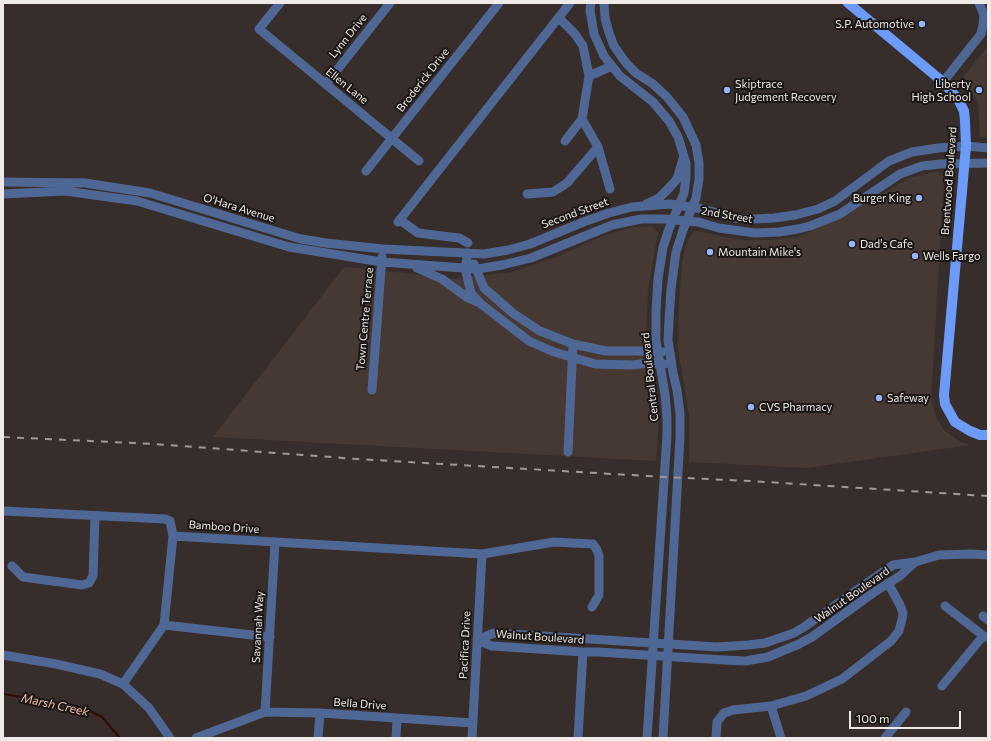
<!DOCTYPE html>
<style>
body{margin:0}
#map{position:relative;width:991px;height:741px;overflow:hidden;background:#372d2a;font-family:Commissioner,sans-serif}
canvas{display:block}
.frame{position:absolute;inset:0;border:4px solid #efe9e7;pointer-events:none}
.scale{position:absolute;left:849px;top:711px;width:112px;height:18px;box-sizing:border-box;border:2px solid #efe9e7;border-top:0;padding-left:5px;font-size:12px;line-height:14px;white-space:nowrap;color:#efe9e7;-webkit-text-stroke:3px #1b1715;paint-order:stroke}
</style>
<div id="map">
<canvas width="991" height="741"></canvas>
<div class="frame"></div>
<div class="scale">100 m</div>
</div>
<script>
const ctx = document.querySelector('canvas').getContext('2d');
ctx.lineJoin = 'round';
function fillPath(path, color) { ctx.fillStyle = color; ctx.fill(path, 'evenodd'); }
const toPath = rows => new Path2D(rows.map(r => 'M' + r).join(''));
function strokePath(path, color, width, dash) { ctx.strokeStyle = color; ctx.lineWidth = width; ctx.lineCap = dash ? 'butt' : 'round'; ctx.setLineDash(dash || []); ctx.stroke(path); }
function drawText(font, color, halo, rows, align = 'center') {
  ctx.font = font + ' Commissioner,sans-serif'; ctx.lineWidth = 4; ctx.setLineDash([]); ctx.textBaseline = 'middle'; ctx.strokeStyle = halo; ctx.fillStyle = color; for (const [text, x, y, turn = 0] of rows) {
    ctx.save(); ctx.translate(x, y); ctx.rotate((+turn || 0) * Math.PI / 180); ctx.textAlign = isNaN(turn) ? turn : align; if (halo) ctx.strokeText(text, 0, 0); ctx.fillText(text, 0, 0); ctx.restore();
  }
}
const built = toPath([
 [988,46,988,137,980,137,978,102,962,78],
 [938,171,944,177,931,401,937,419,945,431,961,442,971,445,807,468,689,462,689,415,678,349,679,303,682,263,686,245,691,235,694,231,699,231,720,236,744,240,770,240,801,236,841,217,909,178],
 [652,226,658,233,648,289,646,337,659,420,656,461,213,437,344,267,388,271,453,279,511,272,559,256,600,237,633,227]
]);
const stream = toPath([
 [3,694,72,705,86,709,102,717,120,738]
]);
const minor = toPath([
 [280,3,259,29,419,161],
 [591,3,590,10,594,34,604,56,620,76,653,102,669,121,678,137,686,163,686,177,684,193,669,229,663,247,658,279,656,310,656,340,665,394,667,417,667,435,647,738],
 [604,3,605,18,609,33,614,46,626,63,636,73,653,84,667,97,683,117,696,145,699,163,699,179,696,198,683,230,676,252,671,289,669,321,668,340,673,373,677,390,680,414,680,437,663,738],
 [559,18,575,34,583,46,589,76,582,119,565,141],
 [589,76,612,66],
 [943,82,981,34,983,25,984,15,979,3],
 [326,84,390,3],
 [582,119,598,147,610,189],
 [366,171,499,3],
 [3,182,85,183,150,193,301,239,326,243,383,249,484,254,508,250,530,244,586,221,609,213,632,207,670,204,703,209,735,218,754,219,774,218,795,215,818,209,835,201,889,161,912,152,938,148,966,146,988,148],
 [3,194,65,191,137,201,289,247,382,262,477,269,502,265,531,258,612,225,641,219,663,219,698,222,719,228,755,233,779,232,798,229,810,226,840,214,900,174,922,166,941,164,988,163],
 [527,194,553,192,567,183,598,147],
 [646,204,659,198,669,188,677,179,683,159],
 [400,220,418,233,459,238,468,243],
 [398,222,570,3],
 [468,253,465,268,471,293,481,304,529,341,554,352,595,364,632,365,649,363,665,364],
 [474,264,484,288,514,314,540,331,573,344,606,351,647,351,663,352],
 [417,268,442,279,468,298,477,302],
 [372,390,382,257],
 [568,452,573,344],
 [3,511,165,519,170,521,173,536],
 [12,566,23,577,82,585,89,583,93,576,95,516],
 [945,606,985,637,988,637],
 [983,616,988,620],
 [164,625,270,637],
 [477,640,494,633,717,647,748,645,765,643,794,633,804,627,893,565,915,562,939,555,971,554,988,555],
 [477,640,492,646,583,652,598,652,724,660,745,661,768,657,799,644,812,637,873,593,900,576,915,562],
 [3,655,56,664,100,674,123,684],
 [942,686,983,636],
 [771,706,781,738],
 [265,712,275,543],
 [170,738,149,708,123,684,164,625,173,536,482,554,554,542,593,544,597,550,599,556,599,595,592,607],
 [196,738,265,712,320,713,473,723],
 [318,738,320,713],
 [396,738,397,719],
 [472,738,482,554],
 [578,738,583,652],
 [716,738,717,722,724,713,733,710,771,706,806,696,842,679,891,641,899,631,902,619,903,613,900,605,888,583],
 [885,738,906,712]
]);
const major = toPath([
 [848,3,943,82,958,99,964,111,965,121,966,146,944,395,945,404,955,422,970,431,980,435,988,435]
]);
const rail = toPath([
 [3,437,155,444,357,459,664,477,750,481,988,496]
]);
const markers = [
 [922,24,4,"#93b7fd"],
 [727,90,4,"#93b7fd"],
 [979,90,4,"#93b7fd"],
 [919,198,4,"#93b7fd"],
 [852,244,4,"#93b7fd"],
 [710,252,4,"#93b7fd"],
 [915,256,4,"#93b7fd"],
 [879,398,4,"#93b7fd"],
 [751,407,4,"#93b7fd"]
];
const poiNames = [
 ["S.P. Automotive",914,24,"right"],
 ["Skiptrace",735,84],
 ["Judgement Recovery",735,97],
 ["Liberty",971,84,"right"],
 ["High School",971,97,"right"],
 ["Burger King",911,198,"right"],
 ["Dad's Cafe",860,244],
 ["Mountain Mike's",718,252],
 ["Wells Fargo",923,256],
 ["Safeway",887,398],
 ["CVS Pharmacy",759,407]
];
const streetNames = [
 ["Lynn Drive",348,36,-51],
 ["Broderick Drive",423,80,-52],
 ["Ellen Lane",347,86,39],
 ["Brentwood Boulevard",949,181,-86],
 ["O'Hara Avenue",239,208,17],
 ["Second Street",575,213,-20],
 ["2nd Street",727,215,10],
 ["Town Centre Terrace",365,319,-85],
 ["Central Boulevard",650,377,-96],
 ["Bamboo Drive",224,527,4],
 ["Walnut Boulevard",852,595,-35],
 ["Savannah Way",258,627,-87],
 ["Walnut Boulevard",540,637,4],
 ["Pacifica Drive",465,645,-87],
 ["Bella Drive",360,704,4]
];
const waterNames = [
 ["Marsh Creek",55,705,12]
];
fillPath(built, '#463832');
strokePath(stream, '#310b00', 2);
strokePath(minor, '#4f6794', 9);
strokePath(major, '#6c9bf9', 10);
strokePath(rail, '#a19997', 2, [7, 7]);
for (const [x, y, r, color] of markers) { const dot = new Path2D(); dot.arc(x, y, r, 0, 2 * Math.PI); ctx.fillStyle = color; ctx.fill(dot); strokePath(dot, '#1b1715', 1.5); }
drawText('11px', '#efe9e7', '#1b1715', poiNames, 'left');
drawText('11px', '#efe9e7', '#1b1715', streetNames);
drawText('italic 12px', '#f2c5b2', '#1b1715', waterNames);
</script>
